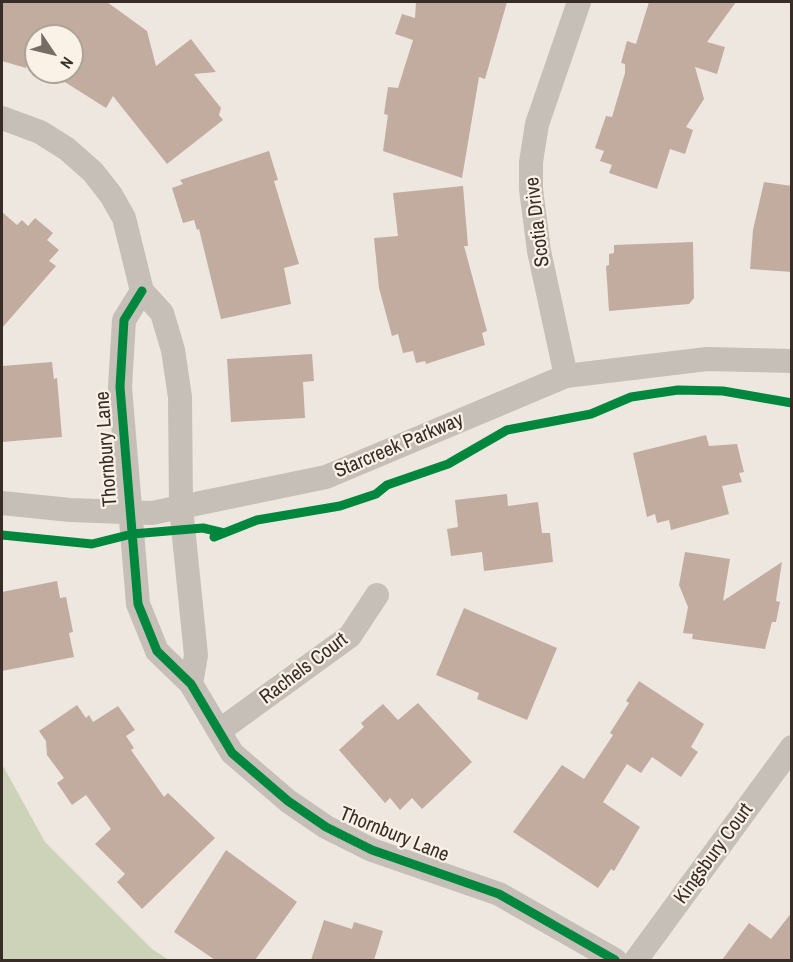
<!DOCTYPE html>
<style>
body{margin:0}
#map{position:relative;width:793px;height:962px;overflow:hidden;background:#ede7df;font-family:"Archivo Narrow",sans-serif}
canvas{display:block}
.frame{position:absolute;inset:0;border:3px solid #372c26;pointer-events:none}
.north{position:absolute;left:24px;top:24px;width:60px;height:60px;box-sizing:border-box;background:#faf2e6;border:2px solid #aca399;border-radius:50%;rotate:125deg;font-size:16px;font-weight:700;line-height:24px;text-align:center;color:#372c26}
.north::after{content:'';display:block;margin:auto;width:21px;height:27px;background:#776d67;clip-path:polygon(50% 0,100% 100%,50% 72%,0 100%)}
</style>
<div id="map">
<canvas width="793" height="962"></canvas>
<div class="frame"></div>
<div class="north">N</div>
</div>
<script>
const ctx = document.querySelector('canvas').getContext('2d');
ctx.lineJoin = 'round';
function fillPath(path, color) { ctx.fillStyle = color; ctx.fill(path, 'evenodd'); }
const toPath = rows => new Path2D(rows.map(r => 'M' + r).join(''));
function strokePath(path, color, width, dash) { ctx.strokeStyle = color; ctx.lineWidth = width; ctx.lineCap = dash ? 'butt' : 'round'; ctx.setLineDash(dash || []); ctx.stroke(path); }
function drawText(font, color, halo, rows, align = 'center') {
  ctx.font = font + ' "Archivo Narrow",sans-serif'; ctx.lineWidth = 4.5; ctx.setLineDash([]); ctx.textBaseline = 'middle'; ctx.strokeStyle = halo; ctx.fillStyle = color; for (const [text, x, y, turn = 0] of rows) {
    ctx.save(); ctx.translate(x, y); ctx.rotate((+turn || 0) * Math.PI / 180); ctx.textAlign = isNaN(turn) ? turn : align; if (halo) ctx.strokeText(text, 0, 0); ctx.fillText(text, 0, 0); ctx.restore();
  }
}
const green = toPath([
 [2,764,45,842,152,949,169,960,2,960]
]);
const building = toPath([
 [2,2,107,2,147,31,156,66,191,39,216,72,194,74,221,108,219,115,223,120,167,164,113,96,106,108,49,72,72,72,72,36,36,36,36,68,27,65,26,68,2,61],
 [416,2,507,2,485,79,479,77,462,178,383,151,388,115,384,114,388,87,398,88,413,40,395,34,402,14,415,18],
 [649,2,736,2,707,42,725,47,717,74,695,67,704,99,686,127,693,130,685,154,670,149,657,189,609,173,612,165,600,161,604,151,595,148,606,116,612,117,625,73,625,64,621,63,627,41,636,44],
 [269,151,278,180,274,181,299,264,284,268,291,304,221,319,199,229,197,230,194,220,183,223,172,188,183,184,180,180],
 [764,182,792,186,792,272,750,269,753,230],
 [463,186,468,246,464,246,487,331,482,333,485,345,426,364,425,361,416,363,413,351,403,353,398,334,392,336,379,288,374,238,398,236,393,193],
 [2,212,17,225,22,220,28,226,35,218,53,233,47,240,59,250,49,261,56,266,2,328],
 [693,242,694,298,689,304,609,311,606,266,609,265,609,254,614,253,614,245],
 [312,354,314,381,303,382,305,418,231,422,227,359],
 [52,362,54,379,57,378,62,437,2,442,2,366],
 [706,435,709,446,737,444,744,472,739,473,742,482,722,486,729,514,671,530,669,520,657,523,655,514,647,517,633,453],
 [507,494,508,506,538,502,542,533,550,533,553,562,484,571,482,552,451,556,447,529,458,527,455,500],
 [685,552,730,559,723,601,782,562,777,594,776,601,780,602,776,622,772,622,765,649,692,639,693,634,683,633,688,607,679,585],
 [57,581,60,598,66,597,73,632,69,633,74,657,2,671,2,592],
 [464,608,557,648,527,720,477,699,479,693,436,675],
 [639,681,704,724,691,747,698,752,681,777,652,757,641,773,627,764,603,802,640,827,614,871,611,869,598,888,513,832,562,765,584,779,613,735,610,733,629,703,626,701],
 [418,703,472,762,422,809,412,798,400,810,390,798,385,803,339,750,364,727,361,723,383,704,398,720],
 [77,705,86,718,89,715,93,722,118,706,135,730,126,736,134,748,131,750,164,797,168,793,215,838,142,909,117,882,125,874,95,844,111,829,86,795,72,805,57,783,64,778,47,755,46,741,39,731],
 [226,850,297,902,255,960,215,960,174,932],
 [792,912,792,960,722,960,749,923,771,939],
 [324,920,352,929,354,922,383,931,374,960,311,960]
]);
const street = toPath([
 [2,118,40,132,67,149,93,172,111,195,124,218,142,291,162,313,173,350,180,397,181,507,196,655,191,684],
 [142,291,124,320,120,387,138,604,157,651,191,684,232,753,288,801,326,827,372,850,499,894,615,960],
 [566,376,539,251,531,189,531,162,537,124,579,2],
 [2,503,70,510,152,513,326,477,566,376,707,359,792,361],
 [219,731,350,636,377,595],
 [636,960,792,747]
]);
const cycleway = toPath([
 [142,291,124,320,120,387,138,604,157,651,191,684,232,753,288,801,326,827,372,850,499,894,615,960],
 [2,535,92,544,132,534,203,528,224,533],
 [214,537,257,520,340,506,376,494,387,485,448,464,507,430,591,414,631,397,678,390,723,391,792,403]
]);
const streetNames = [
 ["Scotia Drive",538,222,-97],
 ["Starcreek Parkway",399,446,-23],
 ["Thornbury Lane",107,449,-94],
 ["Rachels Court",304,669,-37],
 ["Thornbury Lane",394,835,22],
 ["Kingsbury Court",714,854,-54]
];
fillPath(green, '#cdd3b8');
fillPath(building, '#c2aca0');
strokePath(street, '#c5bfb8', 24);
strokePath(cycleway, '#00873e', 9);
drawText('20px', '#372c26', '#faf2e6', streetNames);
</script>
